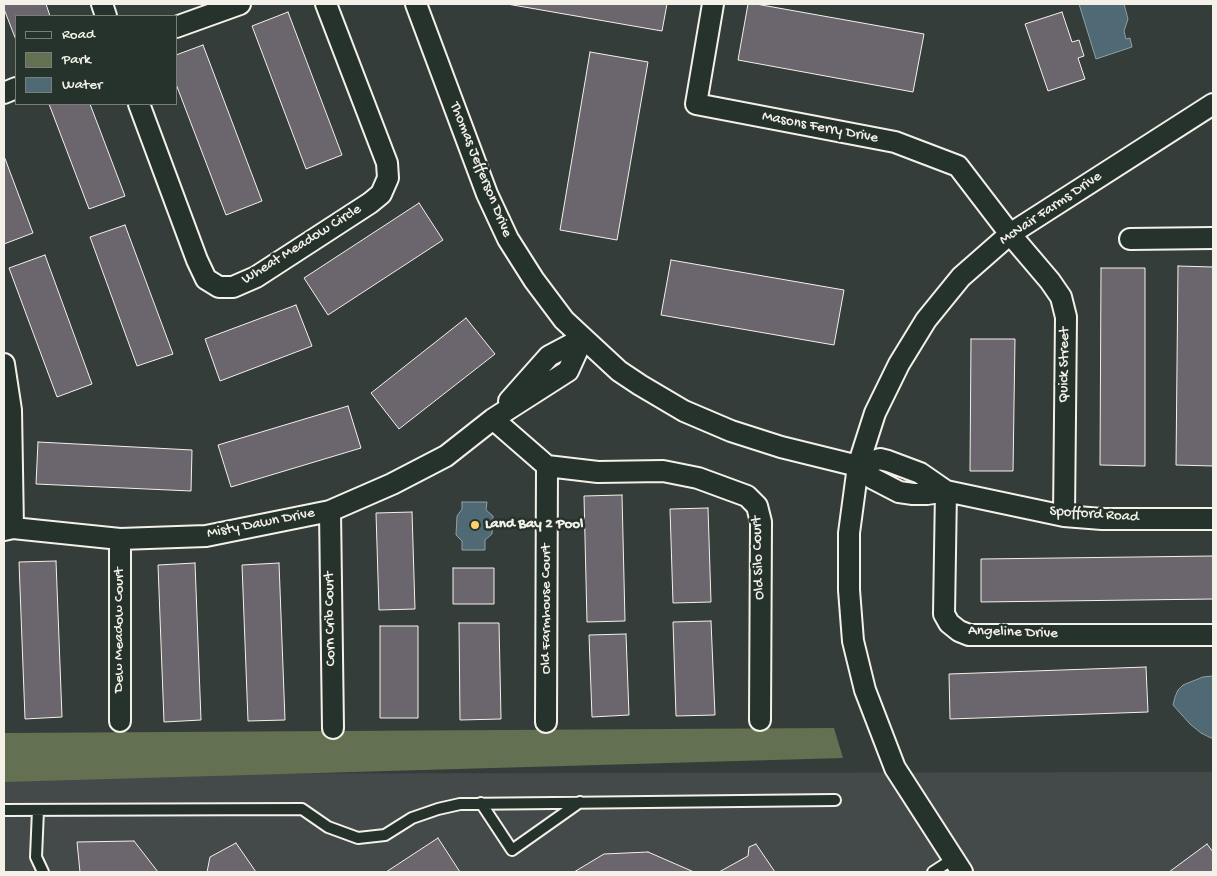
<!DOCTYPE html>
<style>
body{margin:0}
#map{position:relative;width:1217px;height:876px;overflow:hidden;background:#343d3a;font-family:"Gochi Hand",sans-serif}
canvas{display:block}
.frame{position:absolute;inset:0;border:5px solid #f4f1e8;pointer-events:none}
.legend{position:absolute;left:15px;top:15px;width:162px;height:90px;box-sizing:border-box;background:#26332d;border:1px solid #787f78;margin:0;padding:6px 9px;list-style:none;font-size:15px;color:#f4f1e8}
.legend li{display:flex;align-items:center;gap:10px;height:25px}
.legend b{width:25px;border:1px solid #787f78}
</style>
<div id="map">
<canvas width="1217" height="876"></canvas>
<div class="frame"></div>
<ul class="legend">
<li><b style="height:6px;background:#26332d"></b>Road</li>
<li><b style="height:14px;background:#637051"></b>Park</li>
<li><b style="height:14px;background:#4f6a74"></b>Water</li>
</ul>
</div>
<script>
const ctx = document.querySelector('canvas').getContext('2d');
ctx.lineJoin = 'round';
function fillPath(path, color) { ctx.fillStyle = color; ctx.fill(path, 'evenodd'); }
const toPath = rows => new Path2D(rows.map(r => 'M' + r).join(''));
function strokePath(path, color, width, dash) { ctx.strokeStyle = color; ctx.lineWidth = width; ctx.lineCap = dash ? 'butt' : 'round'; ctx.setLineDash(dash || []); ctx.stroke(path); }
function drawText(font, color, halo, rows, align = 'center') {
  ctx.font = font + ' "Gochi Hand",sans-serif'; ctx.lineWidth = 5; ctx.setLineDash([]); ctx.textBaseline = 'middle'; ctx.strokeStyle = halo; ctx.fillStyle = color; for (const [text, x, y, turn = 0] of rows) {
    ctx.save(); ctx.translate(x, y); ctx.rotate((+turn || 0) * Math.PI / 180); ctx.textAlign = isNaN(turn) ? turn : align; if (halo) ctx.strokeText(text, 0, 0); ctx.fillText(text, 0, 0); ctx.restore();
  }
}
const built = toPath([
 [1213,772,1213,872,4,872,4,774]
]);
const green = toPath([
 [834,728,843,758,4,782,4,733]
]);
const water = toPath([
 [1079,4,1124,4,1128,19,1124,31,1126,39,1130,38,1132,47,1096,59,1079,4],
 [462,502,487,502,486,510,493,516,492,534,485,540,485,550,462,550,462,541,456,535,457,516,462,509,462,502],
 [1213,676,1213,738,1211,738,1201,733,1190,724,1173,705,1175,697,1178,690,1183,685,1203,677,1213,676]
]);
const building = toPath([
 [4,4,46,4,50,16,16,16,16,40,4,9,4,4],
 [507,4,667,4,662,31,507,4],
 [748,4,756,4,924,34,913,92,738,60,748,4],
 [288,12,342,155,306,169,252,26,288,12],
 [1062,12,1072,42,1079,40,1084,56,1078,58,1085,79,1048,91,1025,24,1062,12],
 [203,45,262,201,226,215,176,84,176,55,203,45],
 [590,52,648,62,617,240,560,230,590,52],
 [49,104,90,104,125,196,89,209,49,104],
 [4,156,33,233,4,244,4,156],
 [419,203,443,240,328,315,304,278,419,203],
 [125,225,173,354,137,366,90,237,125,225],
 [45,255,92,384,57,397,9,268,45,255],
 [671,260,844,290,834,345,661,315,671,260],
 [1178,266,1213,267,1213,466,1176,465,1178,266],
 [1101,268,1145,268,1145,466,1100,465,1101,268],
 [296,305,312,346,220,381,205,339,296,305],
 [466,318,495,354,399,429,371,393,466,318],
 [971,339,1015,339,1013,471,970,471,971,339],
 [348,406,361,448,231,487,218,445,348,406],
 [38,442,192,450,191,491,36,484,38,442],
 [622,495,625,621,587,622,584,496,622,495],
 [708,508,711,602,673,603,670,509,708,508],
 [412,512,415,609,379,610,376,513,412,512],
 [1213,556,1213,599,981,602,981,559,1213,556],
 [56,561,62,717,25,719,19,562,56,561],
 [195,563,201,720,164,722,158,565,195,563],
 [279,563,285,720,248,721,242,565,279,563],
 [453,568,494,568,494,604,453,604,453,568],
 [711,621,715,715,676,716,673,622,711,621],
 [459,623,499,623,501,719,460,720,459,623],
 [380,626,418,626,418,718,380,718,380,626],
 [626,634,629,715,592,717,589,635,626,634],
 [1146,667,1148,712,950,719,949,674,1146,667],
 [438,838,460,872,386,872,438,838],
 [134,841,158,872,80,872,77,842,134,841],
 [236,843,256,872,207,872,210,857,236,843],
 [756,844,775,872,719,872,748,856,749,847,756,844],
 [1207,844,1213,852,1213,872,1169,872,1207,844],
 [648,852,694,872,574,872,604,854,648,852]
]);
const lane = toPath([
 [481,803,512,850,580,802],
 [4,810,302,809,328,827,358,838,385,835,412,818,438,809,460,804,835,800],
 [38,810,36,857,43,872],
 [933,872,953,859]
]);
const street = toPath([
 [102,4,106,16],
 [416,4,487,194,508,239,534,280,564,320,619,371,640,385,684,411,731,431,781,447,858,466,872,478,899,492,913,494,927,494,946,491,1064,516,1102,519,1213,519],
 [713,4,696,104,895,142,958,166,1010,234,1050,281,1061,297,1066,317,1064,516],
 [176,27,240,4],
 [4,93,16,88],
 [139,104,197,260,206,279,219,287,233,287,256,277,370,203,381,194,388,178,387,163,326,4],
 [1130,239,1213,238],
 [4,364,11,410,13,528],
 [509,401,549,356,583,338],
 [493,419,547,466,598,472,663,471,698,478,747,496,757,506,761,522,760,720],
 [858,466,880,459,888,461,920,473,946,491],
 [946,491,944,614,949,623,959,631,969,635,1213,635],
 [330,511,333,728],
 [4,530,13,528,120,539,206,536,330,511,392,484,446,456,493,419,568,371,583,338],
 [120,539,120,721],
 [546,722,547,466],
 [962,872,895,768,865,690,853,641,849,590,849,533,858,466,875,413,899,364,926,320,961,277,1010,234,1213,104]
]);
const markers = [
 [475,525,5,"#ffd166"]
];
const streetNames = [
 ["Masons Ferry Drive",820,128,11],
 ["Thomas Jefferson Drive",480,170,68],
 ["McNair Farms Drive",1051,209,-34],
 ["Wheat Meadow Circle",302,245,-32],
 ["Quick Street",1065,365,-89],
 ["Spofford Road",1094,515,4],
 ["Misty Dawn Drive",261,524,-11],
 ["Old Silo Court",759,558,-92],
 ["Old Farmhouse Court",547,609,-90],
 ["Corn Crib Court",331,619,-91],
 ["Dew Meadow Court",120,630,-90],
 ["Angeline Drive",1013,633,2]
];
const poiNames = [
 ["Land Bay 2 Pool",485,525]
];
fillPath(built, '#44494a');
fillPath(green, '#637051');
fillPath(water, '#4f6a74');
strokePath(water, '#91a0a2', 1);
fillPath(building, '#6b656e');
strokePath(building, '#f4f1e8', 1);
strokePath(lane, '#f4f1e8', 14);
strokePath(street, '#f4f1e8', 24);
strokePath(lane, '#26332d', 10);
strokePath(street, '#26332d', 20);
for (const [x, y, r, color] of markers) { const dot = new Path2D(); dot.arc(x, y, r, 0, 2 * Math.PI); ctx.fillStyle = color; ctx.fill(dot); strokePath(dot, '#26332d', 2); }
drawText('15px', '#f4f1e8', '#26332d', streetNames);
drawText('bold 15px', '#f4f1e8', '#26332d', poiNames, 'left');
</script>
